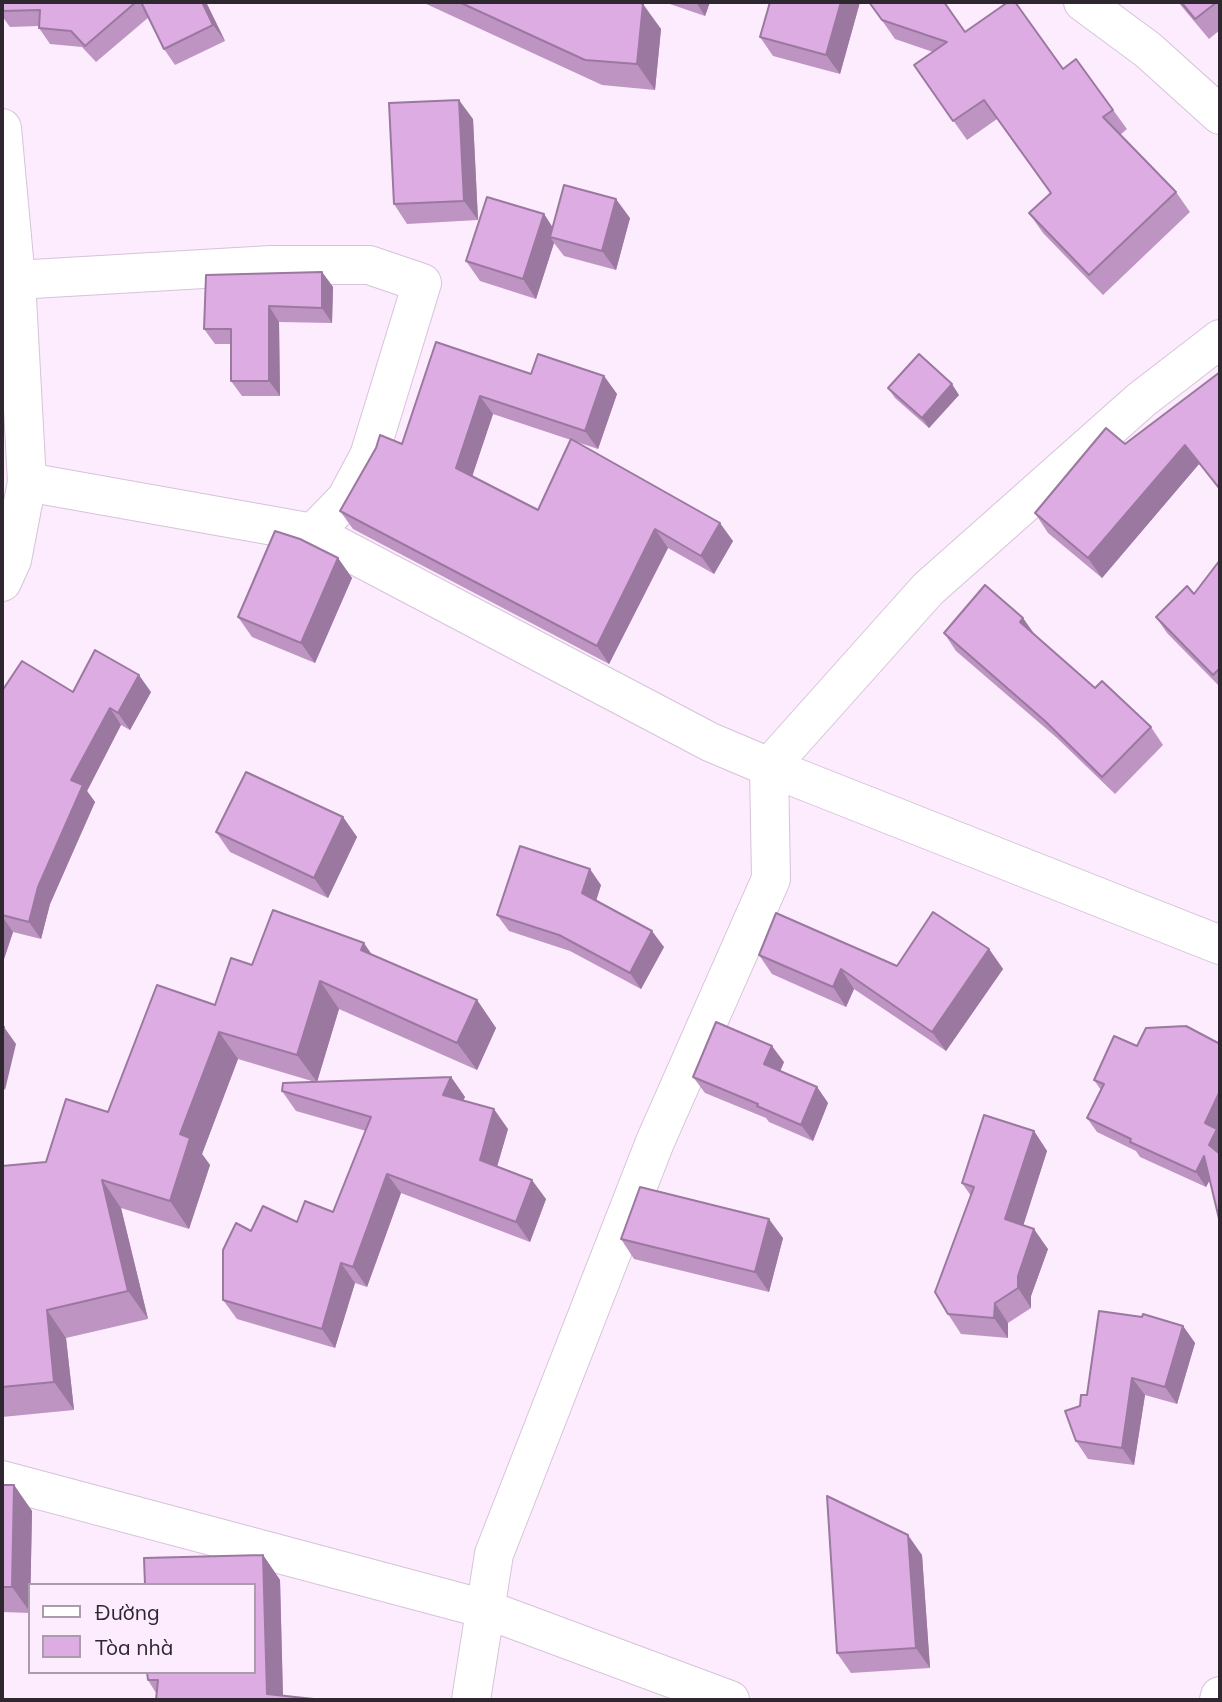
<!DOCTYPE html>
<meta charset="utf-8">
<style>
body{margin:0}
#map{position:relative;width:1222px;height:1702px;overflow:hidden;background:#fcecfe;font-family:Mulish,sans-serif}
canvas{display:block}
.frame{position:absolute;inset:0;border:4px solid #2e272f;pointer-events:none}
.legend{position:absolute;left:28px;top:1583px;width:228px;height:91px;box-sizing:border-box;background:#fcecfe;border:2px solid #aa9dab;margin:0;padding:9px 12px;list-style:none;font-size:21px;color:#2e272f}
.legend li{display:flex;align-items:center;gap:14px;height:35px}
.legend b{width:35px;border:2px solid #aa9dab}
</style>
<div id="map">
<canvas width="1222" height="1702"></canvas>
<div class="frame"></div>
<ul class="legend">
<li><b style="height:9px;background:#fff"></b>Đường</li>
<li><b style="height:19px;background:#ddace3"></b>Tòa nhà</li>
</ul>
</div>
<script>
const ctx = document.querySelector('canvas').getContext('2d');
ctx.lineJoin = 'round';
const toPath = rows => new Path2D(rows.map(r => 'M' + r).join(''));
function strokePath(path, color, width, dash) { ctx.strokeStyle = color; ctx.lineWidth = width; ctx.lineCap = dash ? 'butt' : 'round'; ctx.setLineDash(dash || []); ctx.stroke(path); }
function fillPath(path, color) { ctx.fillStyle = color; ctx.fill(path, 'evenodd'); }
const minor = toPath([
 [1083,2,1148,50,1220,115],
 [2,128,16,280,27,482,12,560,2,582],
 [2,268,16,280,271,265,369,265,422,283,369,456,346,499,313,533],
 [27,482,313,533,710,742,769,767,1220,945],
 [2,1480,485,1609,730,1700],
 [471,1700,494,1554,655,1142,771,879,769,767,928,589,1141,400,1220,339],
 [1219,1700,1220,1696]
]);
const wall = toPath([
 [2,2,206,2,225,41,175,65,164,49,149,17,96,62,82,47,50,44,39,28,39,26,10,27,2,16],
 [422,2,638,2,661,29,655,90,602,85],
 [664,2,710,2,705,16],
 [770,2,860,2,840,74,773,56,760,37],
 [869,2,946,5,965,32,1063,69,1076,59,1127,129,1120,135,1176,192,1190,212,1103,295,1043,233,1029,213,1050,193,997,119,967,140,914,65,933,52,895,39],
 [1178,2,1220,2,1220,30,1209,39],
 [473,119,478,220,407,224,394,204],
 [544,214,552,227,630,218,616,270,564,256,554,243,536,299,480,281,466,261],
 [322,272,333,287,332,323,279,322,280,396,242,396,231,381,231,344,215,344,204,329],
 [436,342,531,374,604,376,617,394,598,449,577,442,733,541,714,574,668,548,609,664,353,529,340,511,402,444],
 [493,414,571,440,538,510,472,476],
 [1220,372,1220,491,1199,464,1102,578,1048,533,1035,513],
 [888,388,959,395,929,428,895,398],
 [338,558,352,578,315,663,252,637,238,617],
 [1220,560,1220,687,1167,633,1156,617,1194,594],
 [1023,618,1035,636,1095,688,1151,727,1163,745,1115,794,1057,738,956,651,944,633],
 [2,691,151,692,130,730,121,725,87,791,95,802,50,904,41,939,13,932,2,965],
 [343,817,357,837,328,898,230,852,216,832],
 [601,885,596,901,664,947,641,989,570,951,509,931,497,915],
 [989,949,1003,969,946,1051,854,989,846,1007,772,974,759,955,897,966],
 [371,954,477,1000,496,1028,477,1070,339,1009,317,1082,451,1077,465,1097,463,1100,508,1129,497,1167,546,1199,530,1242,401,1193,367,1287,355,1283,335,1348,237,1319,223,1300,251,1231,297,1222,333,1212,366,1131,296,1111,282,1091,315,1082,238,1059,202,1154,210,1165,189,1229,121,1208,148,1319,66,1338,74,1410,2,1417,2,1166,46,1162,108,1112,215,1005],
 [1220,1044,1220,1128,1219,1131,1220,1134,1220,1223,1210,1180,1206,1187,1140,1157,1136,1151,1097,1132,1087,1118,1101,1090,1094,1080,1137,1046],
 [784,1062,780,1071,817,1087,828,1103,813,1141,769,1122,766,1118,705,1093,693,1077],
 [1034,1131,1047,1151,1023,1225,1048,1249,1031,1296,1031,1308,1008,1323,1008,1338,961,1334,948,1314,971,1196,962,1183],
 [783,1238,769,1292,634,1259,621,1239],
 [1183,1326,1195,1343,1177,1404,1145,1395,1134,1465,1088,1459,1076,1441,1080,1406,1087,1395],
 [2,1485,14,1485,32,1511,30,1613,2,1612],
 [263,1555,280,1580,283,1696,156,1693,148,1680],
 [922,1555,930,1668,851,1673,837,1653]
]);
const shadedWall = toPath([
 [202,2,206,2,225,41,213,25],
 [696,2,710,2,705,16],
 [841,2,860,2,840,74,826,55],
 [643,4,661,29,655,90,637,64],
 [459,100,473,119,478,220,464,201],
 [616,199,630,218,616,270,602,251],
 [544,214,557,234,550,237,554,243,536,299,523,279],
 [322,272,333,287,332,323,322,308],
 [269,306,279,322,280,396,269,381],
 [604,376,617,394,598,449,585,431],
 [952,384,959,395,929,428,922,418],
 [480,396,493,414,469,486,456,468],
 [1185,445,1199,464,1102,578,1088,558],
 [720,523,733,541,714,574,701,556],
 [655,529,668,548,609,664,597,646],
 [338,558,352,578,315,663,301,643],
 [1023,618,1035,635,1032,640,1020,622],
 [139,675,151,692,130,730,118,713],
 [110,708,121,725,87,791,95,802,50,904,41,939,29,922,38,887,71,780],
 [343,817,357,837,328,898,314,878],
 [590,869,601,885,593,910,582,893],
 [2,916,13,932,2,965],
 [652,931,664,947,641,989,630,973],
 [364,943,383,971,361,950],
 [989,949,1003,969,946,1051,932,1032],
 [841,969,854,989,846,1007,833,987],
 [320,981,339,1009,317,1082,297,1055],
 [477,1000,496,1028,477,1070,457,1043],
 [4,1027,16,1044,5,1090,2,1086,2,1038],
 [219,1032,238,1059,202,1154,210,1165,189,1229,170,1201,180,1134],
 [772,1046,784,1062,776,1081,764,1064],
 [451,1077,465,1097,457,1114,443,1095],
 [817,1087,828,1103,813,1141,801,1125],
 [1220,1091,1220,1128,1219,1131,1220,1134,1220,1158,1209,1145,1205,1123],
 [494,1109,508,1129,493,1180,480,1160],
 [1034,1131,1047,1151,1019,1239,1005,1219],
 [1204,1156,1214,1171,1206,1187,1196,1172],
 [387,1174,401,1193,367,1287,353,1267],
 [102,1180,121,1208,148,1319,128,1291],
 [532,1180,546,1199,530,1242,516,1222],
 [769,1219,783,1238,769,1292,755,1272],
 [1034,1229,1048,1249,1031,1296,1031,1308,1018,1288,1018,1276],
 [341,1263,355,1283,335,1348,322,1329],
 [995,1303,1008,1323,1008,1338,994,1318],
 [47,1310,66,1338,74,1410,54,1382],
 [1183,1326,1195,1343,1177,1404,1165,1387],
 [1132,1378,1145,1395,1134,1465,1122,1448],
 [14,1485,32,1511,30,1612,12,1587],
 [908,1535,922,1555,930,1668,916,1648],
 [263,1555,280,1580,283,1700,267,1694]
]);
const building = toPath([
 [2,2,136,2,85,46,71,31,39,28,40,10,2,11,2,2],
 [141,2,202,2,213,25,164,49,141,2],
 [459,2,638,2,643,4,637,64,585,60,459,2],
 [770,2,841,2,826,55,760,37,770,2],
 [869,2,944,2,965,32,1008,2,1015,2,1063,69,1076,59,1113,110,1103,117,1176,192,1089,275,1029,213,1051,193,984,100,953,121,914,65,947,42,882,20,869,2],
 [1181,2,1217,2,1195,19,1181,2],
 [459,100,464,201,394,204,389,103,459,100],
 [564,185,616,199,602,251,550,237,564,185],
 [487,197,544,214,523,279,466,261,487,197],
 [322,272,322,308,269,306,269,381,231,381,231,329,204,329,206,275,322,272],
 [436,342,531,374,538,354,604,376,585,431,480,396,456,468,538,510,571,439,720,523,701,556,655,529,597,646,340,511,376,448,380,435,402,444,436,342],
 [919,354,952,384,922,418,888,388,919,354],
 [1220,372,1220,489,1185,445,1088,558,1035,513,1106,428,1125,444,1220,372],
 [275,531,300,539,338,558,301,643,238,617,275,531],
 [1220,560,1220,668,1213,675,1156,617,1187,586,1194,594,1220,560],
 [985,585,1023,618,1020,622,1095,688,1102,681,1151,727,1102,777,1045,721,944,633,985,585],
 [95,650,139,675,118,713,110,708,71,780,83,785,38,887,29,922,2,915,2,691,22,661,73,692,95,650],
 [246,772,343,817,314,878,216,832,246,772],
 [520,846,590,869,582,893,652,931,630,973,559,935,497,915,520,846],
 [273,910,364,943,361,950,477,1000,457,1043,320,981,297,1055,219,1032,180,1134,190,1138,170,1201,102,1180,128,1291,47,1310,54,1382,2,1387,2,1166,46,1162,66,1099,108,1112,157,985,215,1005,231,958,252,965,273,910],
 [933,912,989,949,932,1032,841,969,833,987,759,955,776,913,897,966,933,912],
 [716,1022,772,1046,764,1064,817,1087,801,1125,757,1106,758,1104,693,1077,716,1022],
 [2,1026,4,1027,2,1038,2,1026],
 [1186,1026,1220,1044,1220,1091,1205,1123,1217,1129,1209,1145,1220,1154,1220,1223,1204,1156,1196,1172,1130,1142,1131,1139,1087,1118,1104,1084,1094,1080,1114,1036,1137,1046,1146,1028,1186,1026],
 [451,1077,443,1095,494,1109,480,1160,532,1180,516,1222,387,1174,353,1267,341,1263,322,1329,223,1300,223,1250,236,1223,251,1231,263,1206,297,1222,305,1201,333,1212,371,1117,282,1091,283,1083,451,1077],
 [984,1115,1034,1131,1005,1219,1034,1229,1018,1276,1018,1288,995,1303,994,1318,948,1314,935,1292,974,1187,962,1183,984,1115],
 [640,1187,769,1219,755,1272,621,1239,640,1187],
 [1099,1311,1142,1317,1143,1314,1183,1326,1165,1387,1132,1378,1122,1448,1076,1441,1065,1411,1080,1406,1081,1395,1087,1395,1099,1311],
 [2,1485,14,1485,12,1587,2,1587,2,1485],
 [827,1496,908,1535,916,1648,837,1653,827,1496],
 [263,1555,267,1694,323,1700,156,1700,158,1680,148,1680,147,1672,254,1672,254,1585,145,1585,144,1558,263,1555]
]);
strokePath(minor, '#d6c3d8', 40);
strokePath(minor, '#fff', 38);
fillPath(wall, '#be94c3');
fillPath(shadedWall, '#9b789f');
fillPath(building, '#ddace3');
strokePath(building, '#9b789f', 2);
</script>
